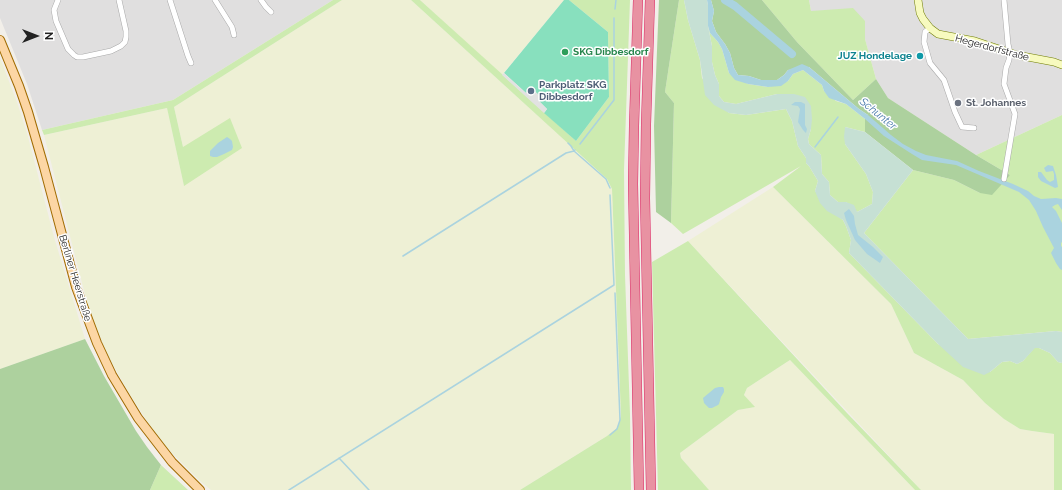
<!DOCTYPE html>
<meta charset="utf-8">
<style>
body{margin:0}
#map{position:relative;width:1062px;height:490px;overflow:hidden;background:#f2efe9;font-family:Raleway,sans-serif}
canvas{display:block}
.north{position:absolute;left:16px;top:16px;width:40px;height:40px;-webkit-text-stroke:3px #fff;paint-order:stroke;rotate:90deg;font-size:11px;font-weight:700;line-height:16px;text-align:center;color:#222}
.north::after{content:'';display:block;margin:auto;width:14px;height:18px;background:#222;clip-path:polygon(50% 0,100% 100%,50% 72%,0 100%)}
</style>
<div id="map">
<canvas width="1062" height="490"></canvas>
<div class="north">N</div>
</div>
<script>
const ctx = document.querySelector('canvas').getContext('2d');
ctx.lineJoin = 'round';
function fillPath(path, color) { ctx.fillStyle = color; ctx.fill(path, 'evenodd'); }
const toPath = rows => new Path2D(rows.map(r => 'M' + r).join(''));
function strokePath(path, color, width, dash) { ctx.strokeStyle = color; ctx.lineWidth = width; ctx.lineCap = dash ? 'butt' : 'round'; ctx.setLineDash(dash || []); ctx.stroke(path); }
function drawText(font, color, halo, rows, align = 'center') {
  ctx.font = font + ' Raleway,sans-serif'; ctx.lineWidth = 3; ctx.setLineDash([]); ctx.textBaseline = 'middle'; ctx.strokeStyle = halo; ctx.fillStyle = color; for (const [text, x, y, turn = 0] of rows) {
    ctx.save(); ctx.translate(x, y); ctx.rotate((+turn || 0) * Math.PI / 180); ctx.textAlign = isNaN(turn) ? turn : align; if (halo) ctx.strokeText(text, 0, 0); ctx.fillText(text, 0, 0); ctx.restore();
  }
}
const residential = toPath([
 [0,0,333,0,173,100,42,130,27,84,0,18],
 [809,0,1062,0,1062,115,976,155,888,98,876,79,865,39,865,21,811,11]
]);
const farmland = toPath([
 [342,0,411,0,607,179,612,189,621,416,617,428,607,436,520,490,211,490,199,480,166,447,151,427,129,393,108,356,89,310,44,135,167,108,184,186,183,147,174,107],
 [420,0,564,0,502,75],
 [0,58,17,102,27,133,54,237,85,339,0,369],
 [773,187,891,304,914,353,963,380,985,403,1004,419,1020,429,1032,431,1054,434,1054,490,921,490,688,241],
 [790,360,915,490,709,490,681,458,680,453,738,410,754,407,744,395,747,388]
]);
const grass = toPath([
 [333,0,342,0,174,107,183,147,230,118,242,148,184,186,167,108,44,135,42,130,173,100],
 [411,0,420,0,576,141,609,97,608,32,569,0,630,0,624,170,625,275,630,414,631,490,520,490,607,436,617,428,621,416,612,189,607,179],
 [679,0,684,0,688,20,700,60,702,78,729,113,746,115,786,109,792,121,798,146,806,158,806,163,809,166,818,181,815,191,836,215,843,220,846,226,851,240,849,253,938,344,990,372,1002,362,1010,361,1017,364,1023,361,1034,348,1039,348,1050,353,1058,362,1062,363,1062,490,1054,490,1054,434,1032,431,1020,429,1004,419,985,403,963,380,914,353,891,304,773,187,801,166,683,234,671,223,674,103,665,92],
 [762,0,809,0,811,11,853,8,865,21,865,39,876,79,853,100,797,42],
 [708,26,710,33,718,42,722,49,729,73,748,84,768,87,788,81,793,74,803,70,822,85,824,91,836,101,846,104,865,119,865,132,845,127,845,144,866,174,873,192,872,204,857,212,846,202,838,202,830,195,829,182,822,174,821,155,809,144,808,139,811,129,777,94,736,104,724,102,719,96,719,84,715,75,712,62,712,46],
 [1062,115,1062,332,1056,331,968,339,864,233,913,170,954,180,980,193,1010,175,976,155],
 [688,241,847,413,921,490,915,490,790,360,747,388,744,395,755,407,738,410,680,453,681,458,709,490,658,490,652,262],
 [161,465,188,490,150,490]
]);
const forest = toPath([
 [659,0,679,0,665,92,674,103,671,223,656,212,654,126],
 [711,0,762,0,797,42,853,100,876,79,888,98,976,155,1010,175,992,195,980,193,954,180,913,170,865,132,865,119,868,115,859,109,809,67,788,70,784,75,777,80,770,81,761,80,749,76,738,75,734,68,730,53,725,44,716,32,712,21,714,11],
 [85,339,104,376,136,431,147,447,161,465,150,490,0,490,0,369]
]);
const wetland = toPath([
 [684,0,707,0,708,5,708,26,712,46,712,62,715,75,719,84,719,96,724,102,736,104,777,94,794,94,805,97,811,106,812,119,811,129,808,139,809,144,821,155,822,174,829,182,830,195,838,202,846,202,854,205,857,212,872,204,873,192,866,174,845,144,844,137,845,127,865,132,913,170,864,233,968,339,1056,331,1062,332,1062,363,1058,362,1050,353,1039,348,1035,348,1023,361,1017,364,1010,361,1002,362,990,372,984,375,963,367,938,344,849,253,851,240,846,226,843,220,827,211,820,203,815,191,818,181,809,166,806,163,806,158,798,146,792,121,786,109,746,115,729,113,714,105,705,95,700,60,688,20]
]);
const pitch = toPath([
 [564,0,569,0,608,32,609,97,576,141,544,113,547,109,538,100,540,96,531,88,526,93,504,73]
]);
const parking = toPath([
 [504,73,526,93,531,88,541,97,538,100,547,109,544,113,502,75]
]);
const water = toPath([
 [707,0,711,0,714,11,712,21,716,32,725,44,730,53,734,68,738,75,749,76,761,80,777,80,784,75,788,70,802,64,809,67,815,72,859,109,868,115,891,135,903,144,916,151,926,155,957,161,979,171,1013,184,1028,191,1034,196,1041,199,1056,198,1062,199,1062,210,1058,204,1055,205,1052,207,1056,211,1062,223,1062,242,1061,243,1061,247,1062,246,1062,270,1060,269,1056,263,1051,253,1054,248,1043,227,1036,211,1029,200,1019,192,956,165,922,160,912,154,884,136,865,119,846,104,829,98,824,91,822,85,803,70,793,74,788,81,781,86,768,87,748,84,735,80,729,73,722,49,718,42,710,33,708,26,708,5],
 [795,102,801,102,805,104,805,125,807,129,806,133,803,130,798,122,800,109,798,106,791,105],
 [227,137,230,139,232,141,233,147,232,150,224,154,217,157,213,157,210,156,210,151,218,143],
 [1048,165,1053,166,1056,175,1058,187,1055,188,1041,181,1038,177,1038,172,1041,172,1047,180,1050,182,1054,180,1054,174,1053,171,1046,172,1044,168],
 [849,209,854,216,855,224,858,235,873,247,883,257,880,263,867,254,855,240,846,220,844,213],
 [719,387,723,387,724,389,724,392,721,397,719,404,718,405,712,408,709,408,704,403,703,398,715,388]
]);
const stream = toPath([
 [615,9,616,0],
 [568,143,571,146,574,151,606,179,610,188],
 [580,144,614,100,614,18],
 [815,147,838,117],
 [403,256,566,153,574,151,575,150],
 [610,435,617,429,620,420,615,293],
 [339,458,369,490],
 [289,490,614,285,610,195]
]);
const river = toPath([
 [725,0,735,6,792,54]
]);
const minor = toPath([
 [58,0,54,10,56,21,68,49,74,55,77,57,83,57,111,51,121,46,125,42,126,37,126,31,119,0],
 [170,0,188,56,191,63],
 [215,0,232,27,234,35],
 [261,0,266,7,271,12],
 [930,28,925,32,924,42,930,63,944,80,955,112,962,127,974,128],
 [1004,179,1015,114,1004,84,1006,68,1009,60,1010,53,1008,44,1004,0]
]);
const secondary = toPath([
 [918,0,920,13,923,19,930,28,938,34,975,41,1017,55,1054,62,1062,65]
]);
const primary = toPath([
 [0,40,19,86,28,112,44,167,76,287,97,343,112,375,138,418,172,462,200,490]
]);
const motorway = toPath([
 [638,0,634,126,633,184,639,490],
 [650,0,646,124,645,198,651,490]
]);
const markers = [
 [565,52,4,"#2e9e5b"],
 [920,56,4,"#0f9aa8"],
 [531,91,4,"#5c6f8a"],
 [958,103,4,"#6b7280"]
];
const streetNames = [
 ["Hegerdorfstraße",992,48,15],
 ["Berliner Heerstraße",75,278,73]
];
const leisureNames = [
 ["SKG Dibbesdorf",573,52]
];
const cultureNames = [
 ["JUZ Hondelage",912,56]
];
const serviceNames = [
 ["Parkplatz SKG",539,85],
 ["Dibbesdorf",539,97]
];
const worshipNames = [
 ["St. Johannes",966,103]
];
const waterNames = [
 ["Schunter",878,114,39]
];
fillPath(residential, '#e0dfdf');
fillPath(farmland, '#eef0d5');
fillPath(grass, '#cdebb0');
fillPath(forest, '#add19e');
fillPath(wetland, '#c6e0d4');
fillPath(pitch, '#88e0be');
fillPath(parking, '#e2e2e2');
fillPath(water, '#aad3df');
strokePath(stream, '#aad3df', 1.5);
strokePath(river, '#aad3df', 8);
strokePath(minor, '#a9a9a9', 6);
strokePath(secondary, '#707d05', 8);
strokePath(primary, '#a06b00', 10);
strokePath(motorway, '#dc2a67', 10);
strokePath(minor, '#fff', 5);
strokePath(secondary, '#f7fabf', 7);
strokePath(primary, '#fcd6a4', 8);
strokePath(motorway, '#e892a2', 9);
for (const [x, y, r, color] of markers) { const dot = new Path2D(); dot.arc(x, y, r, 0, 2 * Math.PI); ctx.fillStyle = color; ctx.fill(dot); strokePath(dot, '#fff', 1.5); }
drawText('10px', '#222', '#fff', streetNames);
drawText('bold 10px', '#27864d', '#fff', leisureNames, 'left');
drawText('bold 10px', '#0d838f', '#fff', cultureNames, 'right');
drawText('bold 10px', '#4e5e75', '#fff', serviceNames, 'left');
drawText('bold 10px', '#5b616d', '#fff', worshipNames, 'left');
drawText('italic 11px', '#4a7aab', '#fff', waterNames);
</script>
